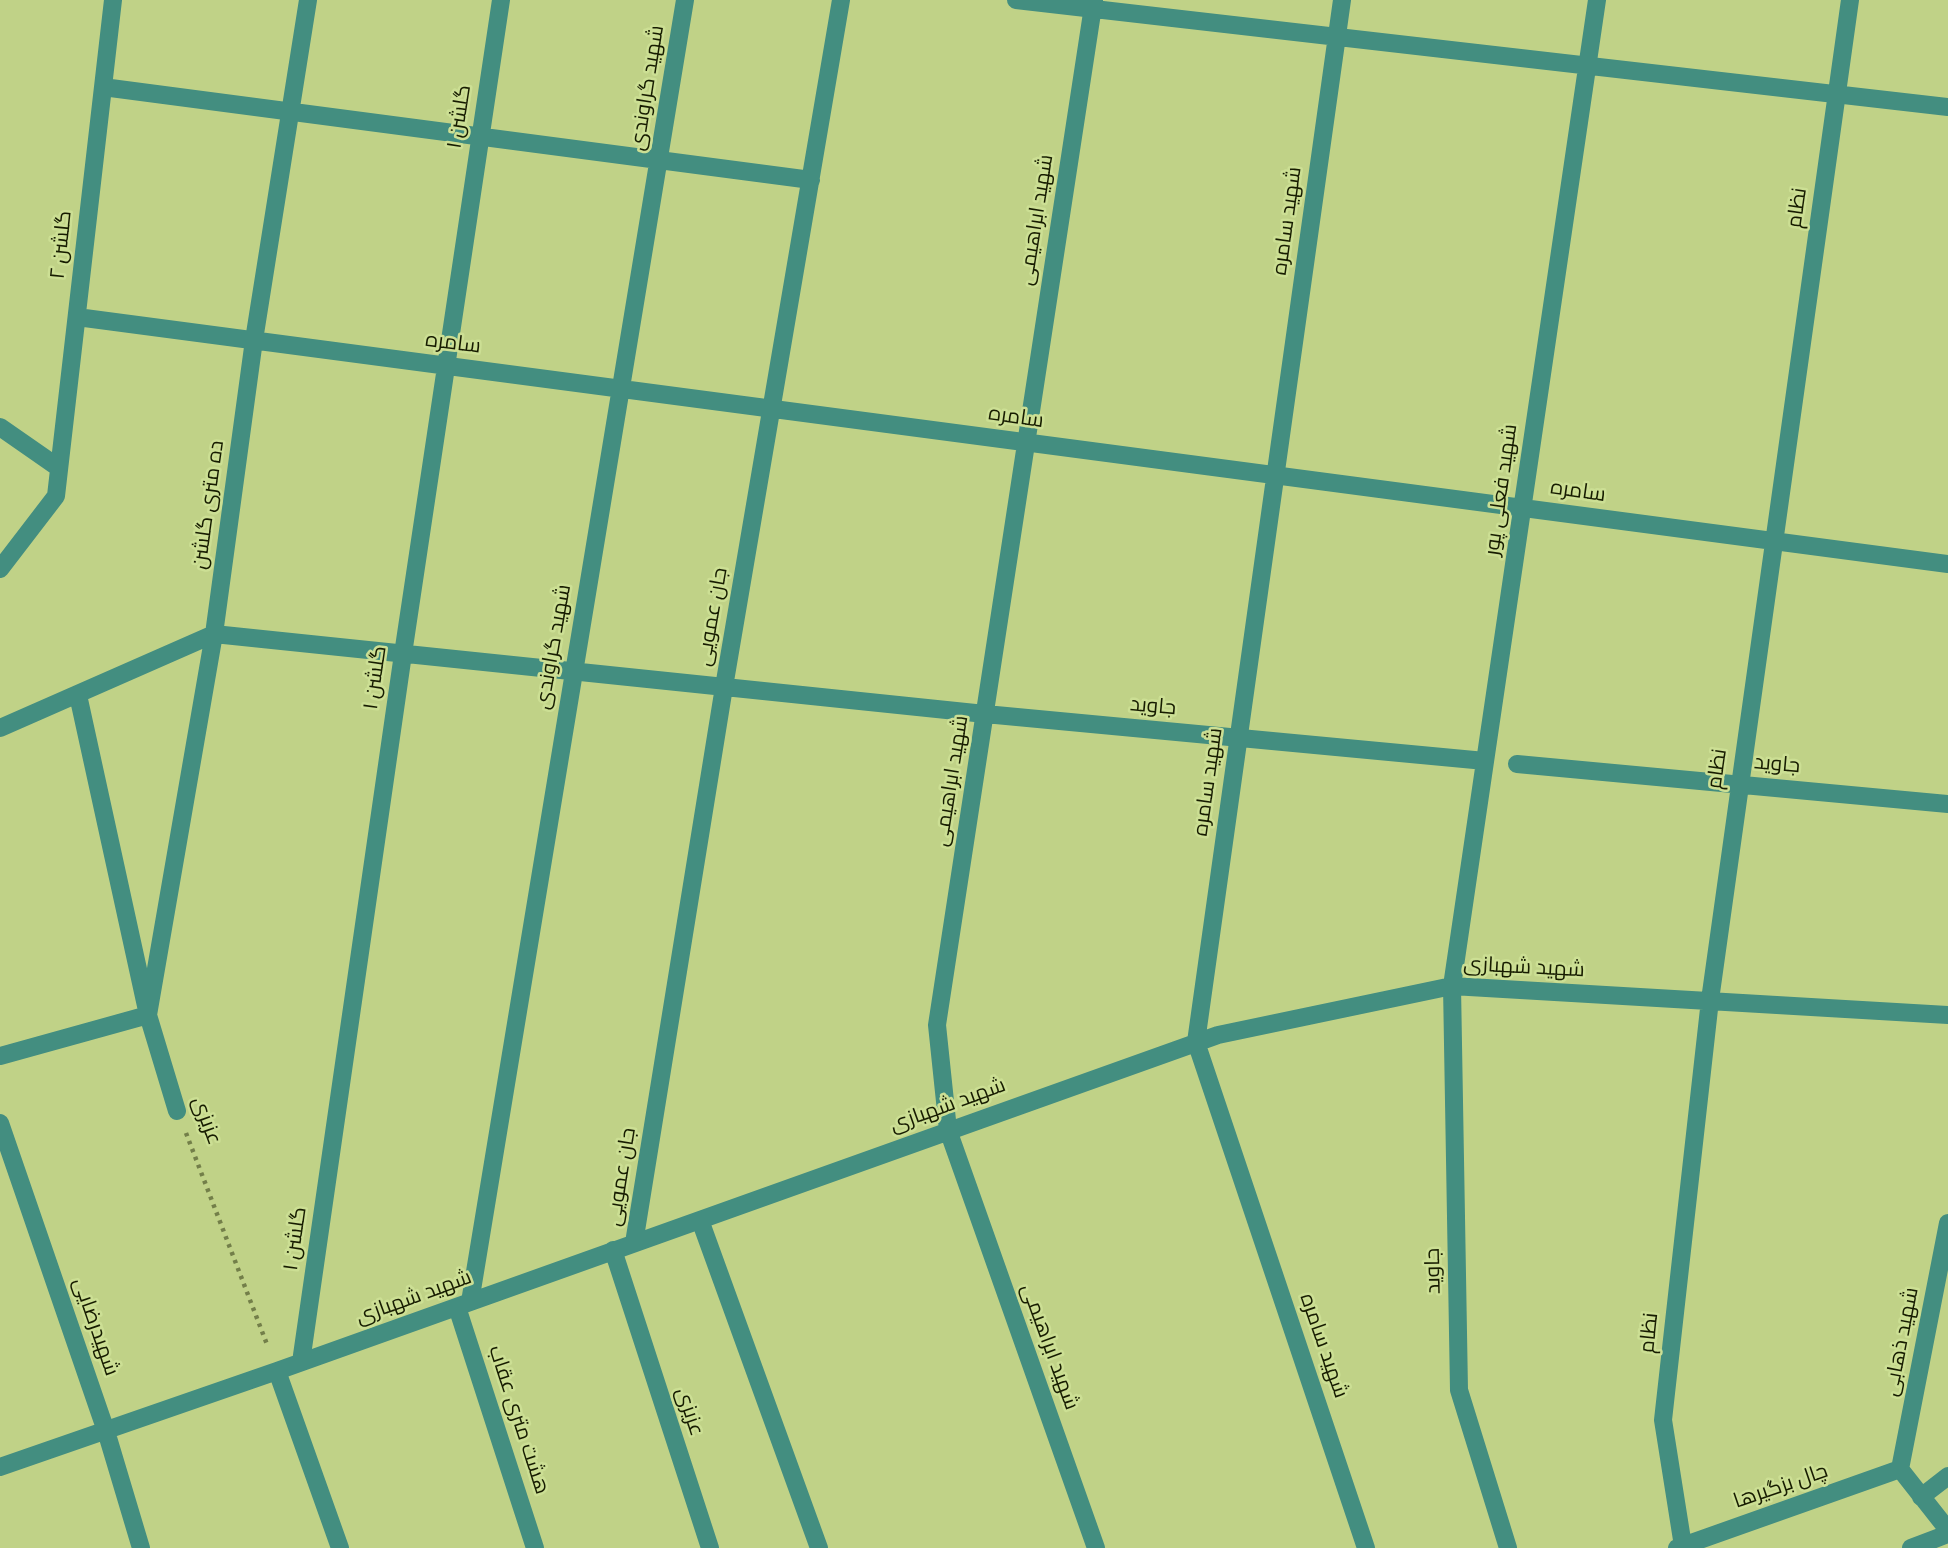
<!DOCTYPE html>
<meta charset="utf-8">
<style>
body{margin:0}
canvas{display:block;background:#c0d287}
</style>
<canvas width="1948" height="1548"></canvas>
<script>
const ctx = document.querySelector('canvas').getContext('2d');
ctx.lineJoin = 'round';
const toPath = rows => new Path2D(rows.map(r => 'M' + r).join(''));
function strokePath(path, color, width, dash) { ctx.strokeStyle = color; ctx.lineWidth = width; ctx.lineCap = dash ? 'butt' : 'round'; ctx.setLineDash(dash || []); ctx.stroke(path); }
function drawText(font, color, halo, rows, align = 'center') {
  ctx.font = font + ' "Roboto Condensed",Cairo,sans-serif'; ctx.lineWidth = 5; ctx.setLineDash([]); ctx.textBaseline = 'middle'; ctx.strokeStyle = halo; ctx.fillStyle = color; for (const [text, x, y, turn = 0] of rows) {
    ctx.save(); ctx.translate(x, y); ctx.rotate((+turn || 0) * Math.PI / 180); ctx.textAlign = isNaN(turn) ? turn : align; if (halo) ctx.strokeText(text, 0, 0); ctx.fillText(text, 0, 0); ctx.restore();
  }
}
const path = toPath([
 [186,1133,268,1347]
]);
const minor = toPath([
 [1016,0,1948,107],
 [1094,0,937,1025,948,1130,1096,1548],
 [1342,0,1196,1042,1366,1548],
 [103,87,811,180],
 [77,317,1948,564],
 [0,427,59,468],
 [0,569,56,496,113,0],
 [78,695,148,1015,177,1111],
 [0,728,214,634,985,714,1485,761],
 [1517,764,1948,804],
 [0,1056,148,1015,214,634,254,340,308,0],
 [0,1123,106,1431,141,1548],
 [700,1220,819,1548],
 [634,1243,724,687,841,0],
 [613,1250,710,1548],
 [470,1302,685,0],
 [457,1307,535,1548],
 [301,1362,403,654,501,0],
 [277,1371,340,1548],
 [0,1467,277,1371,1218,1035,1452,986,1948,1015],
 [1900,1469,1948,1223],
 [1900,1469,1948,1530],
 [1921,1497,1948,1476],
 [1683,1546,1663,1420,1710,1000,1850,0],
 [1508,1548,1459,1390,1452,986,1597,0],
 [1677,1548,1900,1469],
 [1911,1548,1948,1534]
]);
const streetNames = [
 ["شهید گراوندی",648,88,-81],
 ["گلشن ۱",460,117,-81],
 ["نظام",1798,208,-82],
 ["شهید ابراهیمی",1037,220,-81],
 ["شهید سامره",1288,221,-82],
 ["گلشن ۲",62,245,-84],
 ["سامره",453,344,7],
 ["سامره",1016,418,8],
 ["شهید فعلی پور",1502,490,-82],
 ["سامره",1578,492,8],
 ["ده متری گلشن",209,505,-82],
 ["جان عمویی",713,617,-80],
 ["شهید گراوندی",554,647,-80],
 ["گلشن ۱",376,678,-82],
 ["جاوید",1153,707,5],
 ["جاوید",1777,765,5],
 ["نظام",1718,769,-82],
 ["شهید ابراهیمی",952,781,-81],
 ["شهید سامره",1209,782,-82],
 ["شهید شهبازی",1524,968,3],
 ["شهید شهبازی",948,1106,-20],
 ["عزیزی",206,1121,70],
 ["جان عمویی",622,1177,-81],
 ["گلشن ۱",296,1239,-82],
 ["جاوید",1434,1271,-91],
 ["شهید شهبازی",414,1298,-20],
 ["شهیدرضایی",95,1327,71],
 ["نظام",1650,1333,-84],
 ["شهید ذهابی",1902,1342,-79],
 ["شهید سامره",1323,1346,71],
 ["شهید ابراهیمی",1049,1347,70],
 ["عزیزی",689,1412,72],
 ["هشت متری عقاب",518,1420,72],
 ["چال بزگیرها",1781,1487,-19]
];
strokePath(path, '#737f49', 4.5, [3.5, 5]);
strokePath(minor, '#438e80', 18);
drawText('21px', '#171c00', '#ccdf94', streetNames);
</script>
